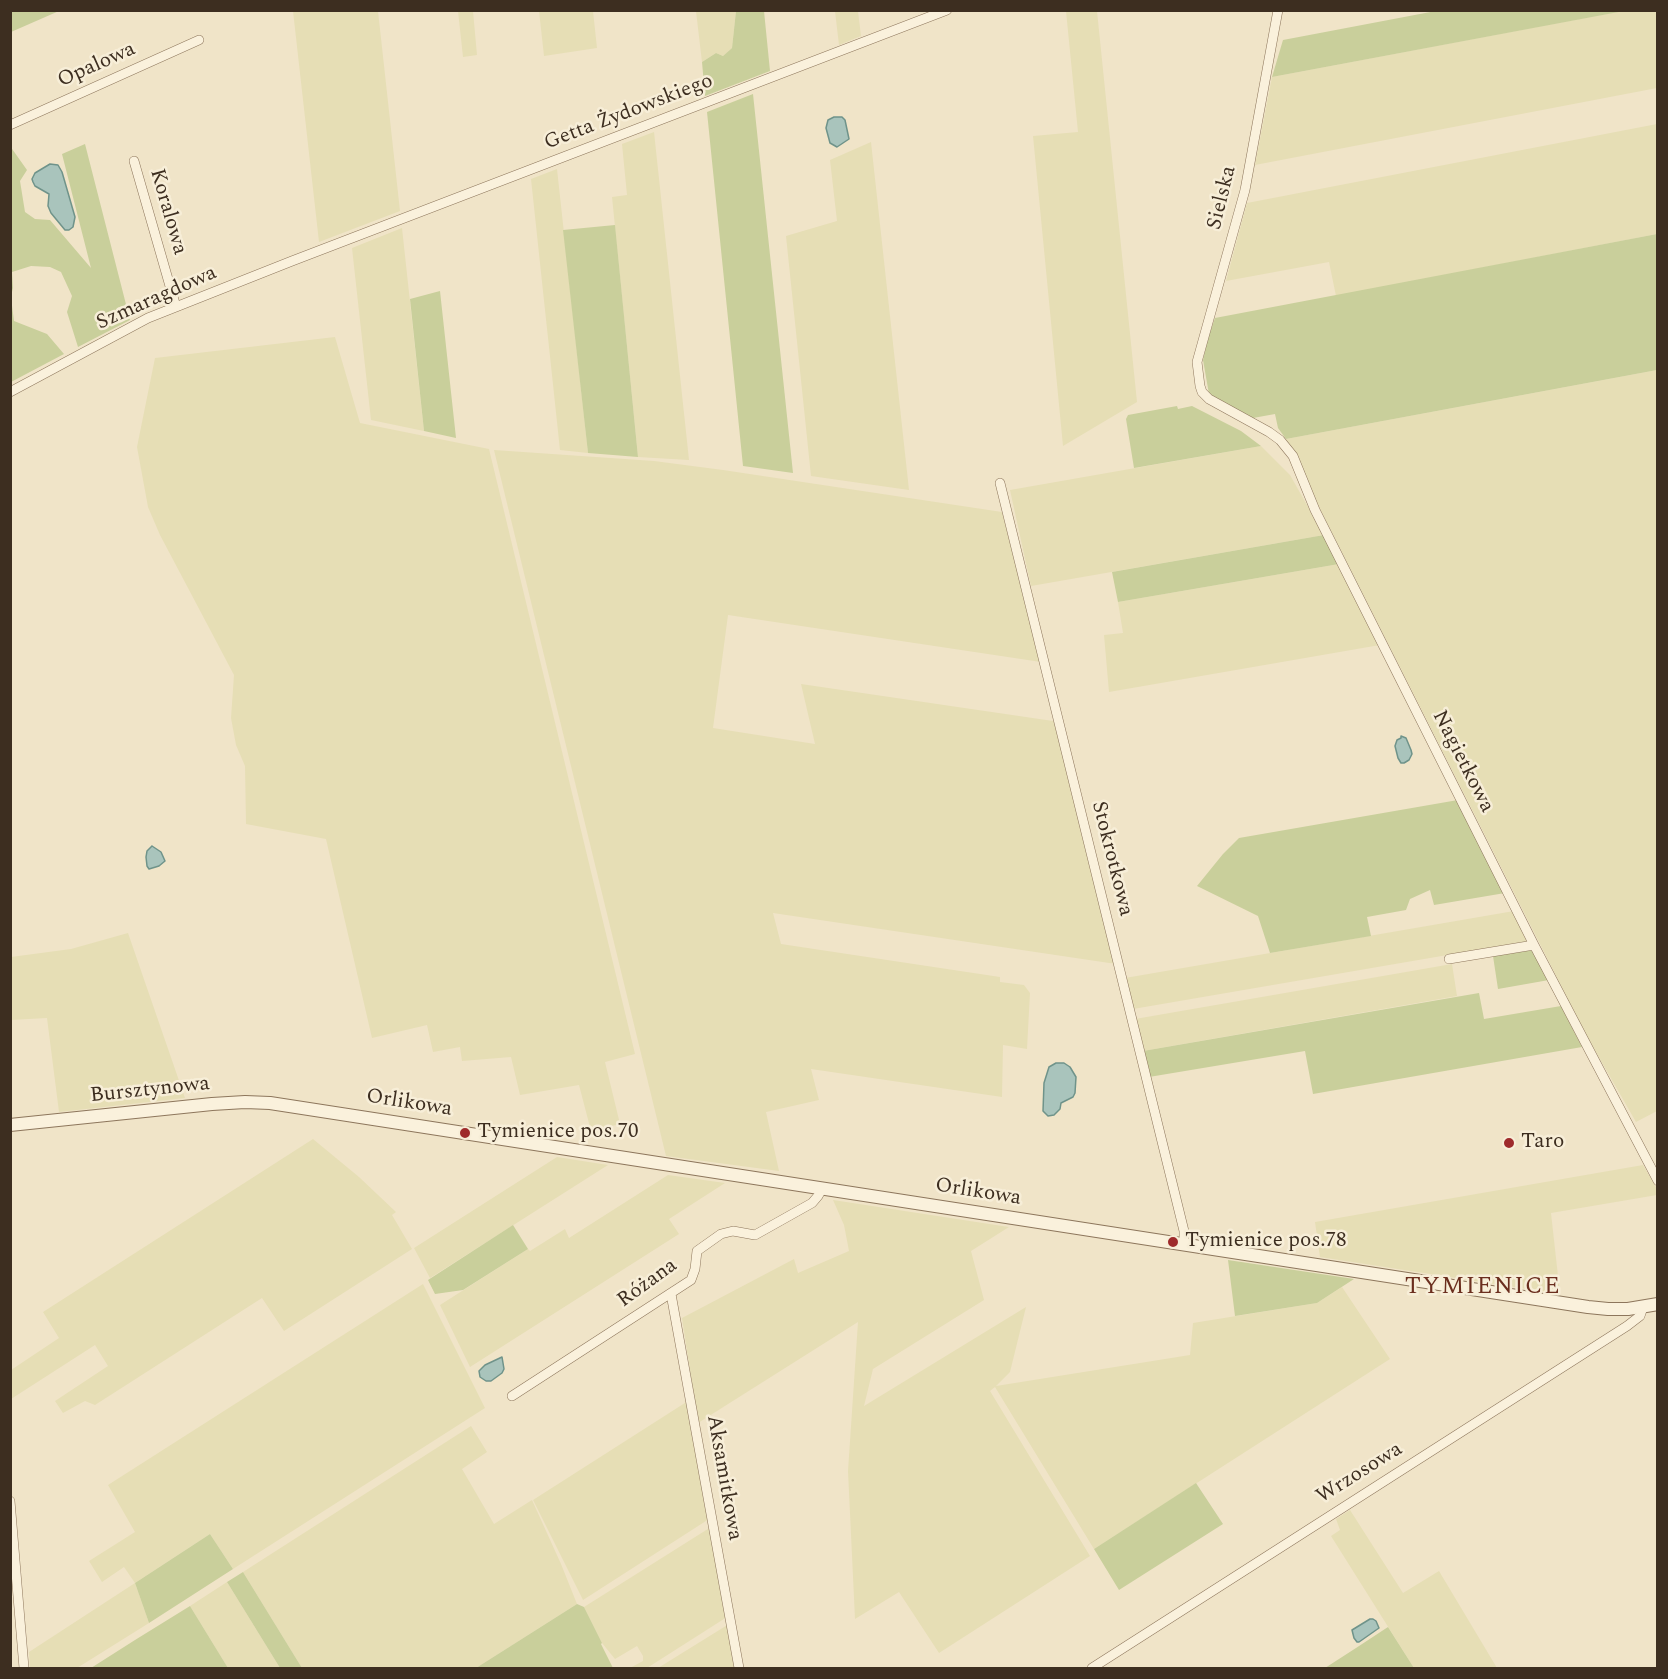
<!DOCTYPE html>
<meta charset="utf-8">
<style>
body{margin:0}
#map{position:relative;width:1668px;height:1679px;overflow:hidden;background:#f0e4c8;font-family:Spectral,serif}
canvas{display:block}
.frame{position:absolute;inset:0;border:12px solid #3d2e20;pointer-events:none}
</style>
<div id="map">
<canvas width="1668" height="1679"></canvas>
<div class="frame"></div>
</div>
<script>
const ctx = document.querySelector('canvas').getContext('2d');
ctx.lineJoin = 'round';
function fillPath(path, color) { ctx.fillStyle = color; ctx.fill(path, 'evenodd'); }
const toPath = rows => new Path2D(rows.map(r => 'M' + r).join(''));
function strokePath(path, color, width, dash) { ctx.strokeStyle = color; ctx.lineWidth = width; ctx.lineCap = dash ? 'butt' : 'round'; ctx.setLineDash(dash || []); ctx.stroke(path); }
function drawText(font, color, halo, rows, align = 'center') {
  ctx.font = font + ' Spectral,serif'; ctx.lineWidth = 5; ctx.setLineDash([]); ctx.textBaseline = 'middle'; ctx.strokeStyle = halo; ctx.fillStyle = color; for (const [text, x, y, turn = 0] of rows) {
    ctx.save(); ctx.translate(x, y); ctx.rotate((+turn || 0) * Math.PI / 180); ctx.textAlign = isNaN(turn) ? turn : align; if (halo) ctx.strokeText(text, 0, 0); ctx.fillText(text, 0, 0); ctx.restore();
  }
}
const farmland = toPath([
 [1627,10,1657,11,1657,88,1255,165,1272,77],
 [293,11,378,11,400,211,319,242],
 [458,11,473,11,477,55,463,57],
 [539,11,593,11,597,48,544,56],
 [696,11,736,11,732,48,723,56,716,53,702,62],
 [835,11,858,11,861,36,839,45],
 [1066,11,1097,11,1137,402,1063,446,1033,136,1078,132],
 [1657,124,1657,234,1336,296,1329,262,1226,281,1247,203],
 [654,132,689,460,638,457,612,197,627,195,622,144],
 [871,142,909,490,811,476,786,236,837,221,830,160],
 [557,169,588,453,560,450,531,179],
 [402,228,424,431,371,420,352,248],
 [335,337,360,423,489,449,635,1054,605,1062,620,1124,591,1131,579,1085,520,1095,511,1057,462,1061,460,1047,433,1052,427,1025,372,1038,326,839,246,824,245,766,236,745,231,718,234,675,160,535,148,507,137,447,155,358],
 [1657,370,1657,1111,1636,1122,1585,1033,1319,507,1297,459,1286,439],
 [1261,446,1290,475,1324,535,1031,586,1010,490],
 [494,450,654,461,723,470,1002,512,1041,662,728,615,713,728,815,744,801,684,1053,721,1057,728,1116,964,773,913,781,944,1000,977,1000,982,1024,985,1030,993,1027,1049,1003,1045,1002,1097,811,1069,819,1100,766,1112,779,1171,666,1156],
 [1339,564,1380,645,1109,692,1104,635,1123,633,1118,602],
 [1514,911,1529,941,1133,1009,1125,978],
 [128,933,185,1098,59,1112,47,1018,11,1020,11,957,71,949],
 [1452,964,1457,996,1143,1051,1135,1019],
 [313,1139,359,1177,396,1212,392,1215,412,1249,284,1331,262,1298,95,1405,85,1401,63,1413,55,1401,108,1366,95,1345,11,1399,11,1370,59,1338,43,1312],
 [557,1157,608,1165,430,1278,414,1248],
 [1643,1165,1657,1189,1657,1195,1551,1213,1560,1294,1320,1257,1315,1222],
 [668,1175,725,1183,669,1219,679,1234,470,1367,440,1305,528,1249,530,1251,565,1229,569,1238],
 [833,1200,1009,1227,971,1251,984,1300,873,1369,864,1406,1026,1307,1010,1372,996,1386,1190,1355,1193,1323,1317,1303,1342,1287,1390,1359,1094,1549,995,1387,990,1391,1090,1556,939,1653,899,1592,855,1619,848,1471,858,1322,698,1423,682,1318,794,1259,798,1273,849,1251,844,1225],
 [423,1284,485,1408,233,1569,210,1534,135,1583,149,1623,77,1668,30,1668,29,1652,135,1583,124,1567,102,1582,89,1561,135,1532,108,1485],
 [688,1401,709,1519,583,1600,533,1500],
 [471,1426,487,1452,462,1469,494,1524,532,1500,561,1564,577,1604,476,1668,302,1668,243,1572],
 [1350,1510,1403,1593,1439,1571,1497,1668,1414,1668,1331,1536,1340,1530,1336,1519],
 [711,1527,727,1617,647,1668,630,1668,643,1661,643,1656,637,1646,615,1659,602,1643,584,1607],
 [227,1582,280,1668,228,1668,190,1606],
 [729,1624,737,1668,658,1668]
]);
const green = toPath([
 [11,10,59,10,59,11,11,32],
 [1441,10,1624,10,1624,11,1272,77,1283,40],
 [736,11,764,11,770,71,705,96,702,62,716,53,723,56,732,48],
 [753,94,793,473,743,466,707,112],
 [85,144,130,320,78,347,67,312,72,296,61,272,50,267,31,266,12,272,13,288,11,296,10,146,27,170,20,181,25,212,35,219,50,220,91,268,62,154],
 [615,225,638,457,588,453,563,230],
 [1657,234,1657,370,1286,439,1278,428,1275,414,1253,418,1209,394,1203,360,1208,338,1215,318],
 [440,291,456,438,424,431,410,299],
 [11,298,14,321,47,334,64,354,11,382],
 [1177,406,1178,409,1192,406,1241,431,1261,446,1134,468,1126,419,1128,415],
 [1324,535,1339,564,1118,602,1112,572],
 [1458,800,1505,893,1434,905,1430,890,1410,899,1406,910,1367,917,1371,936,1270,953,1258,916,1197,886,1223,854,1239,838],
 [1533,950,1549,980,1498,989,1493,956],
 [1479,993,1484,1019,1561,1006,1582,1047,1313,1094,1305,1051,1149,1077,1143,1051],
 [513,1225,528,1249,463,1290,435,1294,428,1280],
 [1228,1260,1354,1279,1317,1303,1235,1316],
 [1196,1483,1223,1524,1119,1590,1094,1549],
 [210,1534,233,1569,149,1623,135,1583],
 [243,1572,302,1668,280,1668,227,1582],
 [577,1604,584,1607,602,1643,601,1644,613,1668,476,1668],
 [190,1606,228,1668,91,1668,135,1640],
 [1388,1627,1414,1668,1325,1668,1356,1648]
]);
const water = toPath([
 [834,117,842,117,845,120,849,139,837,147,830,143,826,128,828,120,834,117],
 [50,164,58,165,62,172,75,217,73,227,69,230,65,230,51,213,48,206,49,194,35,186,33,182,32,179,35,173,50,164],
 [1401,736,1406,738,1411,750,1412,754,1409,760,1404,763,1401,763,1398,758,1395,746,1397,740,1401,738,1401,736],
 [152,846,161,852,165,861,159,866,149,869,147,866,146,857,147,851,152,846],
 [1056,1063,1064,1063,1070,1067,1076,1077,1075,1093,1073,1097,1061,1103,1060,1109,1054,1115,1048,1116,1043,1111,1044,1083,1049,1067,1056,1063],
 [502,1357,504,1369,502,1373,491,1381,486,1381,480,1377,479,1371,485,1365,502,1357],
 [1370,1619,1373,1619,1376,1621,1379,1628,1359,1642,1357,1642,1354,1638,1352,1630,1370,1619]
]);
const minor = toPath([
 [1278,10,1245,190,1197,362,1200,386,1202,392,1209,399,1269,432,1280,440,1293,456,1315,510,1534,945,1658,1181],
 [10,125,199,40],
 [134,161,176,307],
 [10,392,148,318,292,261,947,10],
 [1000,483,1184,1231,1184,1244],
 [1449,959,1534,945],
 [671,1294,739,1668],
 [512,1396,691,1280,695,1269,697,1251,721,1234,733,1231,755,1235,812,1203,818,1196,822,1189],
 [10,1501,24,1668],
 [1092,1668,1627,1326,1640,1316,1643,1307]
]);
const tertiary = toPath([
 [10,1125,212,1104,245,1102,270,1103,1588,1307,1608,1309,1628,1309,1658,1304]
]);
const markers = [
 [465,1133,6,"#9e2a2b"],
 [1509,1143,6,"#9e2a2b"],
 [1173,1242,6,"#9e2a2b"]
];
const streetNames = [
 ["Opalowa",97,66,-24],
 ["Getta Żydowskiego",629,113,-21],
 ["Sielska",1223,198,-76],
 ["Koralowa",167,212,74],
 ["Szmaragdowa",157,299,-24],
 ["Nagietkowa",1462,762,63],
 ["Stokrotkowa",1111,859,76],
 ["Bursztynowa",150,1091,-6],
 ["Orlikowa",409,1104,9],
 ["Orlikowa",978,1193,9],
 ["Różana",648,1284,-36],
 ["Wrzosowa",1360,1474,-32],
 ["Aksamitkowa",723,1478,80]
];
const poiNames = [
 ["Tymienice pos.70",477,1133],
 ["Taro",1521,1143],
 ["Tymienice pos.78",1185,1242]
];
const quarterNames = [
 ["TYMIENICE",1483,1288]
];
fillPath(farmland, '#e6deb5');
fillPath(green, '#c9cf9b');
fillPath(water, '#a9c4bc');
strokePath(water, '#6f938a', 1.5);
strokePath(minor, '#8d765c', 10);
strokePath(tertiary, '#8d765c', 14);
strokePath(minor, '#faf1dc', 9);
strokePath(tertiary, '#faf1dc', 12);
for (const [x, y, r, color] of markers) { const dot = new Path2D(); dot.arc(x, y, r, 0, 2 * Math.PI); ctx.fillStyle = color; ctx.fill(dot); strokePath(dot, '#f7eed8', 2); }
drawText('21px', '#3d2e20', '#f7eed8', streetNames);
drawText('21px', '#3d2e20', '#f7eed8', poiNames, 'left');
ctx.letterSpacing = '1.5px';
drawText('24px', '#6b2e1e', '#f7eed8', quarterNames);
ctx.letterSpacing = '0px';
</script>
